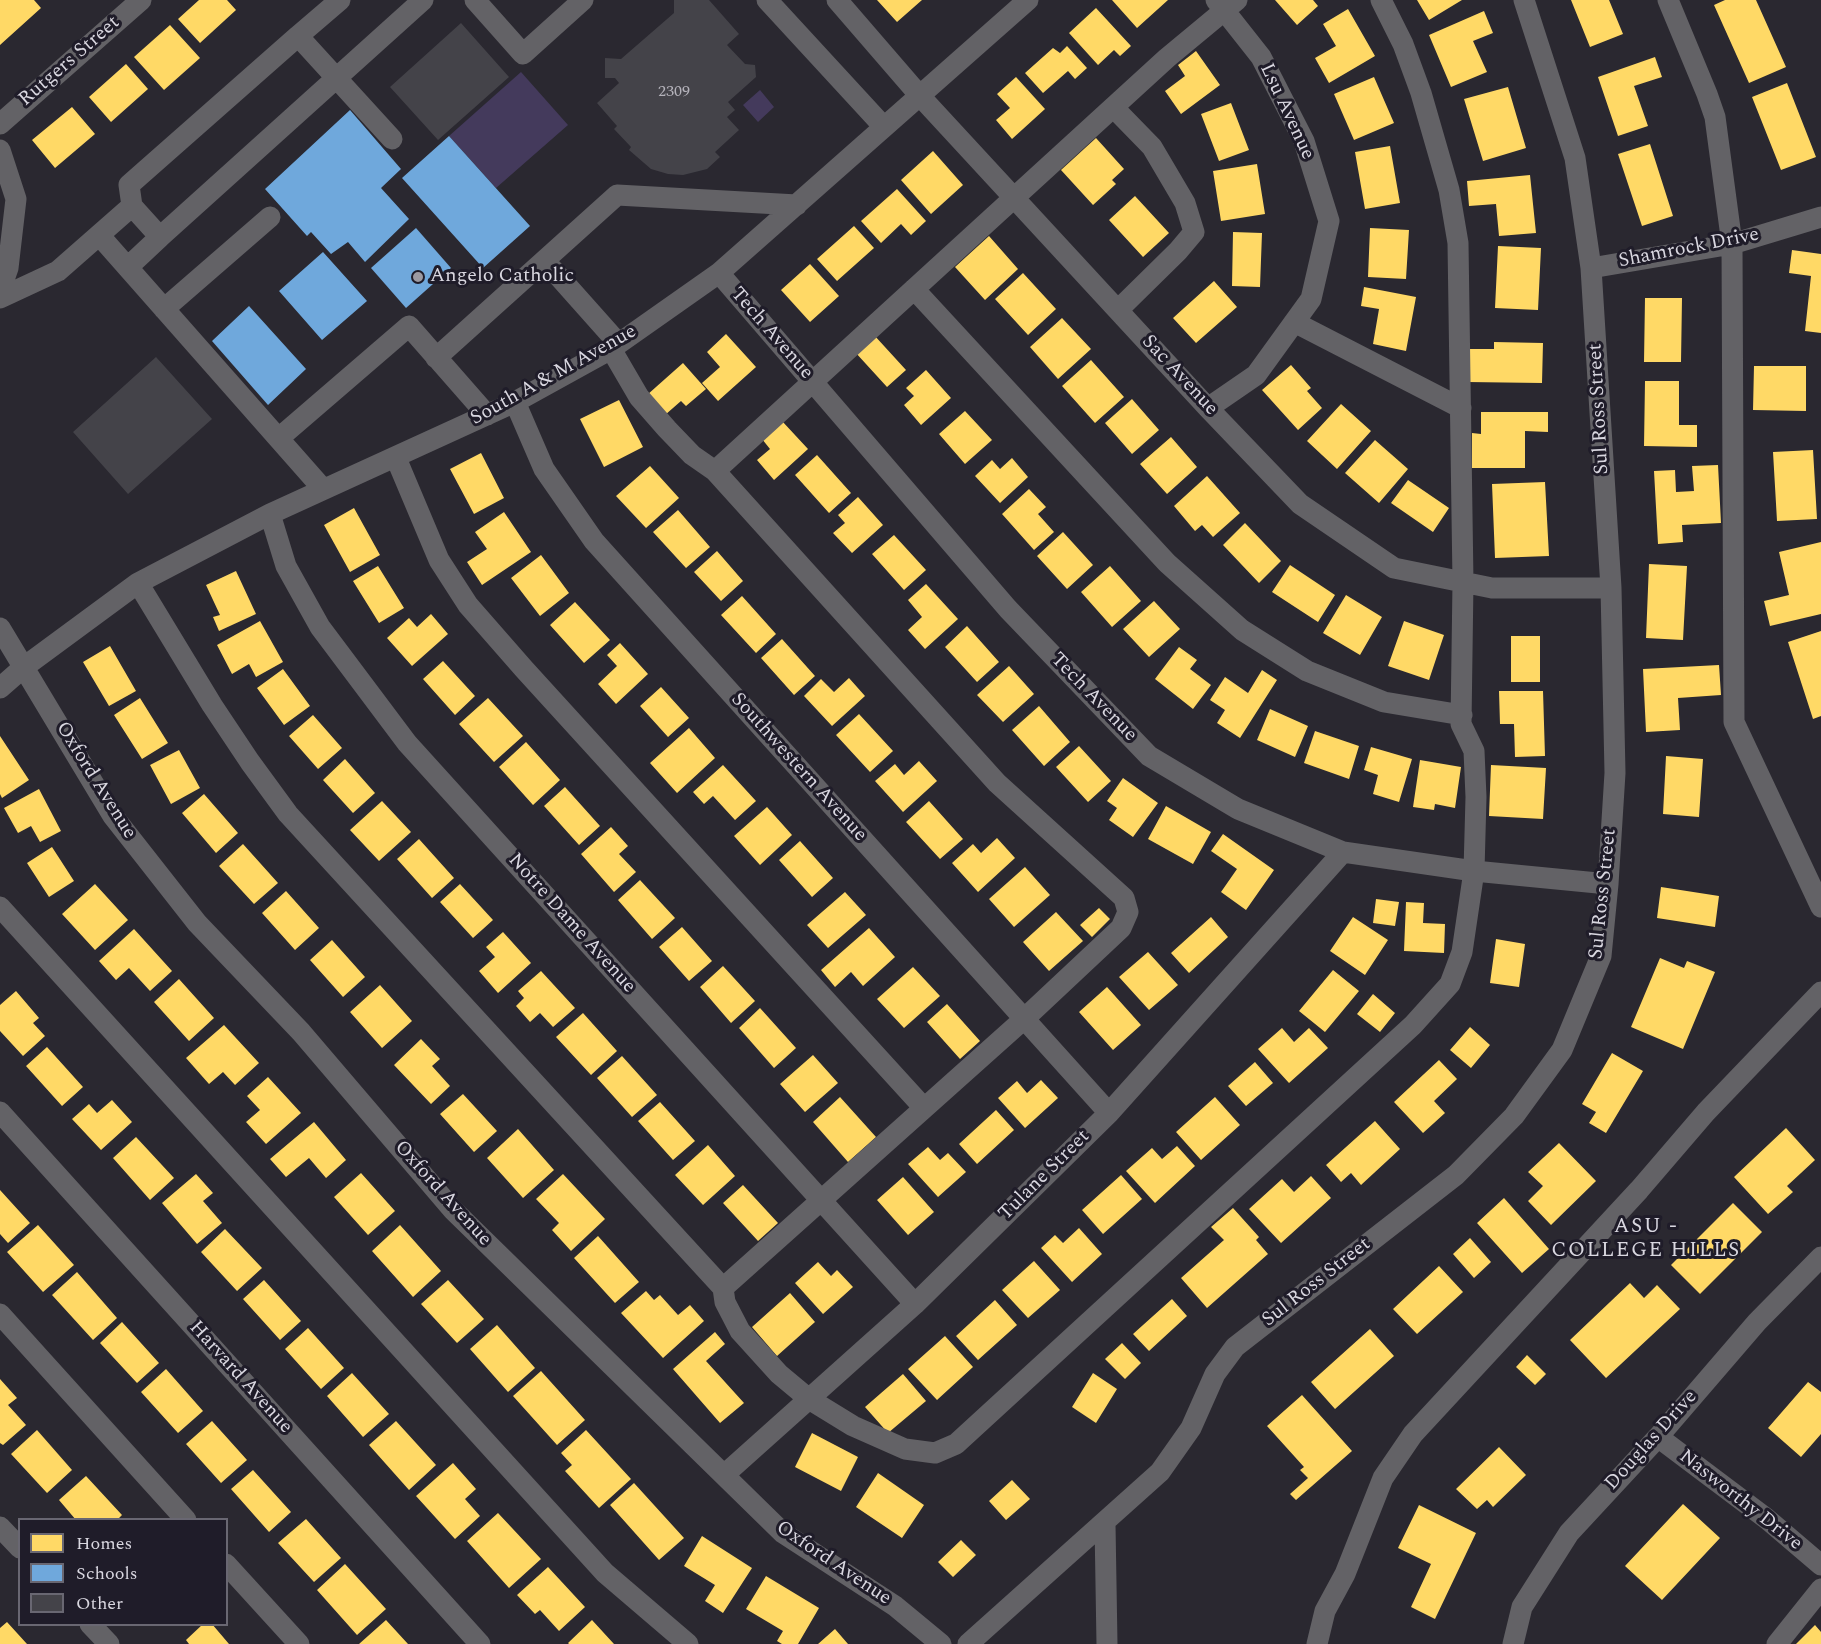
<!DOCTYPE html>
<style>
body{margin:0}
#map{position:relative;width:1821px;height:1644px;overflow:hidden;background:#2a2830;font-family:Spectral,serif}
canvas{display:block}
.legend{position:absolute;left:18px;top:1518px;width:210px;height:108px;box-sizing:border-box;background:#1f1c29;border:2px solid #696772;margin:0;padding:8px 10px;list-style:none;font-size:18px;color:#d9d7e0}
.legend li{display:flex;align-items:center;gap:12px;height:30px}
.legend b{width:30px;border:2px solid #696772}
</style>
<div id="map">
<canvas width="1821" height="1644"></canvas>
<ul class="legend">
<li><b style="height:16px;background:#ffd966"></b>Homes</li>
<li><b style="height:16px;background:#6fa8dc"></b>Schools</li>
<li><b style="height:16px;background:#444349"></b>Other</li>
</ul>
</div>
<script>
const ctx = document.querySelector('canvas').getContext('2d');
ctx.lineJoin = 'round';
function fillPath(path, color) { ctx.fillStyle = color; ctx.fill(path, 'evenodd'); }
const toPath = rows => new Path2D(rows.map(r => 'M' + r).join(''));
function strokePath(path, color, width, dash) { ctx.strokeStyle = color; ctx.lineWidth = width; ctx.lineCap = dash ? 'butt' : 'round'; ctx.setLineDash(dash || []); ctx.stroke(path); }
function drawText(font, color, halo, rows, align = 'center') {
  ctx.font = font + ' Spectral,serif'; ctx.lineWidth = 6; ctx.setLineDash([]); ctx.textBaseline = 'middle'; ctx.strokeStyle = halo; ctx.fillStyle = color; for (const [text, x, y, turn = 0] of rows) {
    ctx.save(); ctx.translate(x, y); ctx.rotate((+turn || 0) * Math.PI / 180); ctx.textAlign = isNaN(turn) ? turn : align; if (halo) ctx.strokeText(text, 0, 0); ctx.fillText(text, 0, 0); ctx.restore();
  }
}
const green = toPath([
 [521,72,568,125,496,188,449,136],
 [760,90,774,107,758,122,743,105]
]);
const homes = toPath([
 [0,0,34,0,41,8,0,45],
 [199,0,227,0,236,10,200,43,178,19],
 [877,0,922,0,897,22],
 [1112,0,1168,0,1137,28],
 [1275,0,1313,0,1318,6,1297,25],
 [1417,0,1462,0,1429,20],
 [1571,0,1609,0,1623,34,1590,47],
 [1725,0,1756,0,1786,67,1749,83,1714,5],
 [1096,8,1131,46,1120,56,1114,50,1098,65,1069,33],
 [1348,9,1375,56,1329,83,1315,58,1336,46,1323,24],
 [1484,11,1493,33,1473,41,1487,72,1451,87,1429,35],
 [170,25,200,58,164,90,134,57],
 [1067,46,1087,68,1075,79,1068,71,1043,93,1025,73,1053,48,1060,53],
 [1196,51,1220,85,1181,114,1165,91,1185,76,1178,65],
 [1655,57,1662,77,1634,86,1648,126,1618,136,1598,77],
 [126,64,148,89,111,122,89,97],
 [1016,77,1045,109,1012,139,996,120,1010,108,997,94],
 [1374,77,1394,123,1354,140,1334,94],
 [1787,83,1816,157,1781,170,1752,97],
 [1508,87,1526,148,1483,161,1464,99],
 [1231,103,1249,150,1219,161,1201,114],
 [72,107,95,134,55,168,32,140],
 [1096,138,1124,169,1112,180,1116,184,1093,205,1061,170],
 [1650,144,1673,216,1642,226,1618,154],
 [1390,146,1400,203,1365,209,1355,152],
 [933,151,963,185,931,214,901,180],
 [1257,164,1265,214,1221,221,1213,171],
 [1530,175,1536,233,1499,236,1496,204,1469,206,1467,181],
 [897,189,926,221,911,235,901,224,881,243,861,221],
 [1135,196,1169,233,1143,257,1109,220],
 [854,226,874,248,837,281,817,259],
 [1370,228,1409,230,1406,279,1368,277],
 [1233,232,1262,233,1260,287,1232,286],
 [989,236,1018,269,985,300,955,267],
 [1498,246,1541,248,1538,310,1495,308],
 [1792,250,1821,254,1821,333,1805,331,1811,276,1789,273],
 [810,264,839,296,810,322,781,290],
 [1023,273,1056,309,1028,335,995,299],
 [1214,281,1237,307,1196,343,1173,318],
 [1364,287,1416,297,1406,351,1373,344,1379,309,1361,306],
 [1645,298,1682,298,1681,362,1644,362],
 [1062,318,1091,349,1058,379,1030,347],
 [726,334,756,367,718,401,702,383,720,367,707,352],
 [874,335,906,370,887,387,855,352],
 [1494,342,1543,343,1542,383,1467,382,1468,349,1494,349],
 [1091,360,1124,397,1095,423,1062,386],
 [683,363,706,389,686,406,681,401,665,415,647,395],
 [1291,365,1311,388,1307,391,1322,408,1298,430,1262,390],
 [1754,366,1806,366,1806,411,1753,410],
 [926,370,951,398,921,425,904,405,914,396,906,388],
 [1645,381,1679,381,1679,425,1697,425,1697,447,1644,446],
 [1132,399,1159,430,1132,454,1105,423],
 [619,400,643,447,604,467,580,419],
 [1341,404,1371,431,1337,469,1307,441],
 [965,411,992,440,965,464,939,434],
 [1481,412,1548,412,1548,432,1525,431,1525,468,1472,468,1472,433,1481,434],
 [782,421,808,449,774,480,757,460,770,449,762,439],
 [1171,437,1197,467,1167,494,1140,464],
 [1375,440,1408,469,1379,503,1345,473],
 [1813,450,1817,519,1777,521,1773,452],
 [481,453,504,498,474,514,450,469],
 [817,455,851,493,829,513,795,475],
 [1012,458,1028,477,1000,503,975,476,992,460,1000,469],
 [1718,465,1721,523,1682,525,1683,542,1658,544,1654,471,1675,470,1676,492,1694,491,1692,466],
 [650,466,679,498,646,528,616,496],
 [1207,476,1240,513,1213,537,1202,525,1195,531,1174,506],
 [1408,480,1449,508,1433,532,1391,503],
 [1545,482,1549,556,1495,558,1492,484],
 [1029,489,1046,507,1038,514,1054,532,1034,550,1002,514],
 [858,497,883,525,852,553,833,533,845,523,838,515],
 [354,508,380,555,350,572,324,525],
 [678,510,710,547,686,568,653,532],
 [504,512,531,552,482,585,467,562,487,549,475,532],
 [1245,523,1281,561,1259,583,1223,545],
 [1063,532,1093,565,1067,589,1037,556],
 [894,535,926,570,904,590,872,554],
 [1821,542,1821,614,1770,626,1764,601,1789,595,1779,552],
 [717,551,743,581,721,601,694,572],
 [541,555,569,593,540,616,511,578],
 [1649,564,1687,566,1683,640,1646,638],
 [1290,565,1335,595,1318,622,1272,592],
 [378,566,404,608,379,623,353,581],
 [1110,566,1141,601,1112,627,1081,592],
 [236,571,256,614,219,631,213,617,220,615,206,585],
 [926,584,958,619,925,649,908,630,922,617,908,600],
 [1346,595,1382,617,1360,655,1323,633],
 [742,596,776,634,756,653,721,615],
 [1154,601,1180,629,1149,657,1123,629],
 [575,602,610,640,584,663,550,625],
 [431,614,448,634,412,666,387,638,409,618,417,627],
 [260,621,283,662,256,677,249,664,232,674,217,645],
 [1404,621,1444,635,1429,680,1388,666],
 [967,626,999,662,977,682,945,647],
 [1821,631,1821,716,1813,719,1788,642],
 [1511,636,1540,636,1540,682,1511,682],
 [782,639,815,676,794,695,761,658],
 [620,643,648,674,616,704,598,684,617,666,607,655],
 [110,646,136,691,109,706,83,662],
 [1179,647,1197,660,1190,669,1211,685,1193,709,1155,679],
 [443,661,475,696,455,715,423,679],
 [1719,665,1721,695,1678,698,1680,730,1646,732,1643,669],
 [1009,666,1034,694,1003,722,977,695],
 [283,669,310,706,284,725,257,688],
 [1262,670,1277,680,1240,738,1217,723,1225,710,1210,700,1225,677,1248,693],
 [849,678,865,696,832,726,804,696,821,679,834,692],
 [661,687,689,718,668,737,640,706],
 [1499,691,1543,691,1545,756,1515,757,1514,724,1500,724],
 [140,698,168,743,142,759,114,715],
 [488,698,523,736,494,762,459,724],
 [1039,706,1070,742,1044,766,1012,730],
 [1270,709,1308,726,1295,757,1257,740],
 [859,714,893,751,870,772,836,735],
 [313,715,342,748,318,769,289,736],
 [689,728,715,758,677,793,650,763],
 [1315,731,1359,746,1349,779,1304,763],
 [0,736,29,780,2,798,0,794],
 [526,742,560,780,533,805,499,767],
 [1079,746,1111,781,1088,802,1056,767],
 [1371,747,1412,759,1399,802,1373,794,1378,775,1364,770],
 [179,750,200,788,171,804,150,765],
 [1666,756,1703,759,1699,817,1663,814],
 [345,759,375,793,353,813,323,780],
 [1420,760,1461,767,1455,808,1435,804,1434,810,1413,807],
 [919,761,937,781,903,812,875,781,895,764,904,775],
 [723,765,756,801,735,820,713,796,704,804,693,792],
 [1491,765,1546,768,1543,819,1489,816],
 [1123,778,1158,803,1133,837,1109,820,1117,808,1107,801],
 [565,787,600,826,579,845,544,806],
 [39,789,61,831,40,842,31,826,18,833,4,808],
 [204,794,238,833,216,853,182,813],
 [382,801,411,832,379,861,350,830],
 [929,801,963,839,940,859,906,822],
 [1166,806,1211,832,1193,864,1148,839],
 [767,807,792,835,760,865,734,836],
 [611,827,628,846,619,854,636,872,614,892,581,854],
 [1223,834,1274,870,1246,910,1221,892,1237,869,1211,851],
 [997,838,1015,858,978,892,952,863,973,844,981,853],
 [419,839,454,878,432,898,397,859],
 [800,841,833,878,812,897,779,860],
 [243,844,278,883,254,904,219,866],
 [52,847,74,881,49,897,27,863],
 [1025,867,1050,895,1014,927,989,899],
 [640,880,675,918,652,939,618,900],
 [95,884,128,920,95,950,62,914],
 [460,884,493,920,473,938,440,902],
 [1661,887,1719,896,1715,927,1657,918],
 [286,891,319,928,295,950,262,913],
 [845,892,866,915,828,948,807,925],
 [1376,899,1399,902,1395,926,1373,923],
 [1406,902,1424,903,1423,923,1445,924,1444,953,1404,951],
 [1099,908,1110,919,1092,937,1080,925],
 [1056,912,1083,941,1049,971,1023,942],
 [1211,917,1228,937,1189,973,1171,953],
 [1353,917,1388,940,1365,975,1330,951],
 [682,927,712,961,689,981,659,947],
 [869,928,895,957,863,986,851,972,835,987,821,970],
 [134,929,172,971,150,991,129,968,116,980,99,961],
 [503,932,531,963,498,993,479,971,495,957,486,947],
 [1496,939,1525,944,1519,987,1490,983],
 [332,940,365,977,343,997,310,960],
 [1148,952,1178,985,1149,1010,1119,977],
 [1660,958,1684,968,1687,961,1715,972,1683,1049,1631,1027],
 [723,966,755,1001,731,1023,700,987],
 [913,967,940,996,904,1028,877,999],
 [1333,970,1359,991,1325,1032,1299,1011],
 [541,971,575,1008,553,1027,540,1013,530,1022,516,1006,524,998,518,991],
 [179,979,214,1018,189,1041,154,1002],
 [380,985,412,1021,382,1048,350,1012],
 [1107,987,1141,1025,1113,1050,1079,1012],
 [16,991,39,1018,33,1023,45,1036,23,1056,0,1031,0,1005],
 [1373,994,1395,1013,1380,1032,1357,1014],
 [947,1004,980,1041,960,1059,927,1022],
 [760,1008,796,1048,774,1068,739,1028],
 [583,1013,617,1051,591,1075,556,1037],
 [224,1025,259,1063,235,1085,223,1072,209,1084,186,1058],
 [1470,1027,1490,1045,1471,1068,1450,1050],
 [1282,1028,1294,1042,1309,1028,1328,1048,1289,1083,1258,1049],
 [421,1039,440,1059,432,1066,450,1086,431,1104,394,1065],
 [47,1047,83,1087,62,1106,26,1066],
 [1612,1053,1643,1071,1606,1133,1589,1123,1596,1112,1582,1104],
 [813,1055,838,1083,805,1112,780,1084],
 [622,1056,657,1095,632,1117,597,1078],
 [1439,1060,1457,1079,1434,1101,1445,1113,1423,1133,1394,1102],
 [1255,1062,1273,1083,1246,1106,1228,1086],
 [268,1077,301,1113,266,1144,246,1122,260,1110,247,1096],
 [1041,1080,1058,1098,1025,1128,998,1098,1017,1081,1027,1093],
 [463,1094,497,1131,474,1152,440,1114],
 [840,1097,876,1137,848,1162,813,1122],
 [1215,1097,1240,1125,1201,1160,1176,1132],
 [112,1100,132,1122,101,1150,72,1119,89,1104,97,1113],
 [660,1102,695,1141,673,1160,638,1121],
 [996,1110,1014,1130,977,1164,959,1144],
 [1375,1121,1400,1149,1361,1185,1351,1173,1341,1182,1326,1165],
 [314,1122,346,1160,326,1178,309,1158,286,1177,270,1159],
 [1786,1128,1815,1160,1787,1186,1793,1192,1768,1214,1734,1177],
 [518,1129,554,1170,523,1198,487,1158],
 [136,1137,174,1178,150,1200,113,1158],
 [1559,1143,1596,1181,1551,1225,1528,1201,1543,1186,1528,1172],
 [708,1145,735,1176,703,1205,675,1175],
 [1177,1146,1195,1166,1155,1203,1126,1171,1152,1148,1162,1159],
 [928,1147,940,1160,948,1153,966,1172,938,1197,908,1164],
 [361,1173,395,1211,368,1235,334,1197],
 [196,1174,213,1193,203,1201,222,1223,197,1244,162,1203],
 [563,1174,605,1219,571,1251,552,1230,559,1223,536,1199],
 [1121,1175,1142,1199,1103,1234,1082,1210],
 [1311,1176,1331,1198,1281,1243,1249,1209,1282,1179,1294,1192],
 [903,1177,934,1212,908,1235,877,1200],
 [743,1185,778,1223,758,1241,723,1203],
 [0,1190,30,1223,8,1243,0,1234],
 [1504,1198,1549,1249,1522,1273,1477,1223],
 [1733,1203,1762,1232,1700,1294,1671,1265],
 [1233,1208,1259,1237,1256,1240,1268,1254,1207,1308,1181,1278,1224,1240,1211,1227],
 [38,1225,74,1265,43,1292,7,1252],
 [400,1225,441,1271,413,1297,372,1251],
 [1079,1228,1102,1254,1072,1282,1041,1248,1055,1235,1063,1243],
 [225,1229,262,1268,237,1291,201,1252],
 [598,1236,639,1282,615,1303,574,1258],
 [1470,1238,1491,1262,1474,1278,1453,1254],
 [1034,1261,1060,1290,1028,1318,1002,1290],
 [818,1262,831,1276,837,1270,853,1287,823,1314,795,1283],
 [1439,1266,1463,1292,1417,1334,1393,1309],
 [77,1272,117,1318,93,1340,52,1295],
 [264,1280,301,1321,280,1340,243,1299],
 [448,1280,484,1319,457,1343,421,1304],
 [1630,1283,1644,1298,1657,1285,1680,1309,1606,1378,1570,1340],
 [646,1291,654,1300,660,1295,678,1315,690,1305,704,1321,663,1358,621,1313],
 [790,1293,815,1322,777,1356,752,1327],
 [1172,1299,1187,1316,1149,1351,1133,1334],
 [995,1300,1017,1325,978,1360,956,1336],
 [122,1322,159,1363,137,1383,100,1343],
 [497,1325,535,1368,508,1392,470,1349],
 [308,1328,344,1368,321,1389,285,1349],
 [1370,1329,1394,1356,1335,1409,1311,1382],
 [715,1332,725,1344,706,1361,744,1403,720,1423,673,1369],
 [945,1336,973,1367,937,1400,908,1369],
 [1122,1343,1141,1363,1125,1379,1105,1359],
 [1527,1355,1546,1374,1535,1385,1516,1367],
 [166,1369,203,1411,178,1433,141,1392],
 [541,1371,585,1420,557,1445,513,1396],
 [352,1373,389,1414,363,1437,327,1396],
 [1093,1373,1117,1389,1096,1423,1072,1407],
 [903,1374,926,1401,888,1433,865,1407],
 [0,1379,17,1398,8,1405,26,1425,3,1445,0,1443],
 [1808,1382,1821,1392,1821,1434,1801,1457,1768,1428],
 [1302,1395,1352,1451,1296,1500,1290,1494,1308,1478,1300,1470,1304,1467,1267,1426],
 [212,1421,247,1460,221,1483,186,1444],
 [396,1421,436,1465,409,1490,369,1445],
 [37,1430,72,1470,47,1493,11,1454],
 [586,1430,631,1479,599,1508,565,1471,572,1465,561,1453],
 [812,1433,858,1457,841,1491,795,1467],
 [1499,1447,1526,1475,1493,1507,1487,1500,1477,1509,1456,1489],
 [453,1463,476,1489,465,1499,480,1516,455,1539,416,1496],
 [253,1470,291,1512,269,1532,231,1489],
 [878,1473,924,1505,902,1538,856,1507],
 [86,1476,122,1515,117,1520,76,1520,59,1500],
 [1012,1480,1030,1499,1006,1520,989,1501],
 [634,1483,684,1538,659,1560,610,1505],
 [1683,1504,1720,1538,1662,1600,1625,1566],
 [1419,1505,1476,1533,1435,1619,1411,1607,1431,1564,1398,1548],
 [498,1513,541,1559,509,1588,467,1541],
 [306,1519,341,1558,314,1582,278,1543],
 [702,1536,752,1568,723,1613,705,1601,715,1585,684,1566],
 [961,1540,976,1555,953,1577,938,1562],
 [345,1564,386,1609,357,1635,317,1590],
 [548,1567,585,1607,559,1631,540,1610,535,1614,517,1595],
 [766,1576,819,1608,798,1644,782,1644,777,1641,783,1631,746,1609],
 [386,1620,408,1644,359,1644],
 [592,1620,614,1644,569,1644,568,1643],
 [7,1622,27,1644,0,1644,0,1628],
 [203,1624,212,1624,229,1644,189,1644,186,1640],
 [1815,1625,1821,1632,1821,1644,1796,1644],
 [835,1629,848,1644,818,1644]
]);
const schools = toPath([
 [350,110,401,169,381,188,409,219,365,262,348,242,331,254,311,232,307,236,265,189],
 [449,136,530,226,483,268,402,178],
 [416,228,451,268,406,308,371,268],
 [323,252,367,301,322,340,279,291],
 [249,306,306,369,268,405,212,341]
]);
const building = toPath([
 [674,0,709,0,739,34,727,45,745,64,755,65,756,77,728,102,735,110,727,117,739,130,715,152,720,157,707,169,683,175,668,174,651,169,629,150,631,147,614,129,617,126,597,103,619,83,615,78,605,78,605,58,621,59,674,13],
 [461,23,509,77,438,140,390,87],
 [156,357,212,419,128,494,73,432]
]);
const minor = toPath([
 [340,0,298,36,392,139],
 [475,0,523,54,583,0],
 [767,0,884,127],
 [837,0,920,96,1208,408,1300,504,1394,568,1492,588,1611,588],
 [1668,0,1707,94,1715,117,1732,244,1734,722,1821,907],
 [1114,108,1152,147,1185,203,1194,232,1178,251,1118,310],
 [0,124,141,0],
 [0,150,16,199,8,268,0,291],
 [132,206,129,185,298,36],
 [99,235,323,489],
 [545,261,618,343],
 [128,267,160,237],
 [1591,268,1732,244,1821,217],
 [719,273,1008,609,1149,756,1238,809,1343,852,1474,871,1608,884],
 [914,289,1167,563,1242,630,1307,671,1384,702,1462,715],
 [0,298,58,271,132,206,160,237,423,0],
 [164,309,270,217],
 [1294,322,1461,408],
 [611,349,639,397,667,429,692,455,715,471,997,783,1124,898,1128,912,1121,928,1024,1019,723,1288],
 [436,358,617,195,797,205],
 [515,402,544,469,594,541,1109,1113],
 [1208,408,1256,375,1311,299,1329,221,1304,141,1261,57,1216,0],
 [279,438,409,326,487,415],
 [396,458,439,560,468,605,524,669,924,1108],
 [715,471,1167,58,1237,0],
 [270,514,286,566,320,627,407,743,915,1304],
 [138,583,212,705,250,762,288,814,723,1288,725,1302,740,1331,779,1374,809,1399,853,1426,905,1449,935,1453,956,1444,1413,1025,1450,984,1462,952,1474,871,1476,797,1474,751,1461,724,1463,582,1458,243,1449,190,1421,93,1403,44,1381,0],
 [0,628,113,816,197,923,301,1032,453,1210,783,1533,895,1606,941,1644],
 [0,688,24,667,138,583,270,514,515,402,611,349,719,273,1028,0],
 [0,907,605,1573,688,1644],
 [0,1112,480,1644],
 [0,1314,186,1520],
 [1658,1437,1767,1519,1821,1565],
 [724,1475,915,1304,1109,1113,1343,852],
 [1105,1524,1107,1644],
 [0,1527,20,1548],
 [226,1564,299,1644],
 [90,1624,109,1644],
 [968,1644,1160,1472,1191,1428,1215,1374,1235,1347,1456,1175,1514,1116,1562,1050,1601,956,1608,884,1615,773,1611,588,1591,268,1575,158,1524,0],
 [1317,1644,1325,1611,1345,1574,1383,1478,1413,1434,1639,1190,1706,1112,1821,992],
 [1513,1644,1522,1607,1569,1533,1658,1437,1757,1322,1821,1257],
 [1777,1644,1821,1589]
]);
const markers = [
 [418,277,6,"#9c9aa2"]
];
const numberNames = [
 ["2309",674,93]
];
const streetNames = [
 ["Rutgers Street",70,62,-41],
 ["Lsu Avenue",1286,112,65],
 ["Shamrock Drive",1689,249,-11],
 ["Tech Avenue",771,334,49],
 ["South A & M Avenue",554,376,-29],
 ["Sac Avenue",1179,376,47],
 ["Sul Ross Street",1600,409,-93],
 ["Tech Avenue",1093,698,46],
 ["Southwestern Avenue",798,768,48],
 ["Oxford Avenue",95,781,58],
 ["Sul Ross Street",1604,894,-84],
 ["Notre Dame Avenue",571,924,48],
 ["Tulane Street",1045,1176,-45],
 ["Oxford Avenue",442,1194,48],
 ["Sul Ross Street",1317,1283,-38],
 ["Harvard Avenue",240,1378,48],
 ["Douglas Drive",1652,1441,-48],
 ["Nasworthy Drive",1740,1501,38],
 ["Oxford Avenue",833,1564,34]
];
const poiNames = [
 ["Angelo Catholic",430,277]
];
const neighbourhoodNames = [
 ["ASU -",1646,1228],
 ["COLLEGE HILLS",1646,1252]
];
fillPath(green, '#443a5c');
fillPath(homes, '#ffd966');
fillPath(schools, '#6fa8dc');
fillPath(building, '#444349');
strokePath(minor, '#636266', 21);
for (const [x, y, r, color] of markers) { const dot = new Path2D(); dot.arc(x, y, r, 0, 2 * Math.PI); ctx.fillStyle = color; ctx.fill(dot); strokePath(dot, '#1f1c29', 2); }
drawText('16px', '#b4b2ba', null, numberNames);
drawText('20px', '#d9d7e0', '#1f1c29', streetNames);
drawText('20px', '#d9d7e0', '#1f1c29', poiNames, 'left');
ctx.letterSpacing = '1.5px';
drawText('21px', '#d9d7e0', '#1f1c29', neighbourhoodNames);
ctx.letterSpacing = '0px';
</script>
